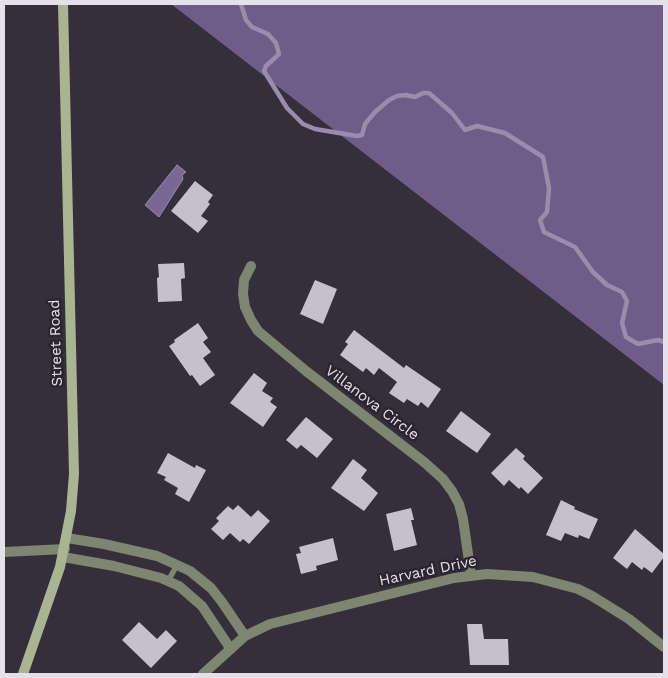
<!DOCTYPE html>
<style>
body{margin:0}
#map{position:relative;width:668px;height:678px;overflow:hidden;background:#342f3a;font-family:"Work Sans",sans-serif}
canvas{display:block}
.frame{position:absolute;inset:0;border:5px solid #e4e1e8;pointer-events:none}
</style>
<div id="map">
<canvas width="668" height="678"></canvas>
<div class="frame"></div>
</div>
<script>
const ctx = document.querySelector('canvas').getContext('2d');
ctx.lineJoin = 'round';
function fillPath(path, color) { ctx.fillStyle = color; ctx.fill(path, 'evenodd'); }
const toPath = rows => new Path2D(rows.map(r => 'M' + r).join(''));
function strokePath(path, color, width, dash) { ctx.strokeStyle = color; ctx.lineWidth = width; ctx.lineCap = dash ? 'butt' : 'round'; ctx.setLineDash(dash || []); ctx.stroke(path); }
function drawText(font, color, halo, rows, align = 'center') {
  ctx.font = font + ' "Work Sans",sans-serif'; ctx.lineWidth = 5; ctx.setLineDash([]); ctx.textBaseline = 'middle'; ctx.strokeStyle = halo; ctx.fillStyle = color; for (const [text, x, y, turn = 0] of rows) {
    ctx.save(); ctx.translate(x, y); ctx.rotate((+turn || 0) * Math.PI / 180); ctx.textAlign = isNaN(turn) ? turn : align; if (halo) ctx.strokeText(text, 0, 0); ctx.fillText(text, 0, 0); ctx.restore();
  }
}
const forest = toPath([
 [171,4,664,4,664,385]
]);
const water = toPath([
 [177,165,186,172,182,175,183,179,159,217,145,205,177,165]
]);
const stream = toPath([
 [241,4,246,20,252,27,268,34,276,43,279,54,266,66,264,71,287,108,303,124,315,129,357,136,362,135,365,124,375,112,389,100,397,96,406,95,415,97,423,93,429,93,452,113,465,130,477,126,505,133,543,157,549,188,547,212,540,220,544,232,575,247,593,272,607,285,622,292,627,301,622,323,626,337,638,344,658,340,664,342]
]);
const building = toPath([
 [195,181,213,195,208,202,210,204,201,216,208,221,198,233,171,211],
 [184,263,185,278,181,279,182,301,158,302,157,278,159,277,158,264],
 [315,280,337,289,323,324,300,314],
 [198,323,208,338,203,342,211,352,203,358,215,375,200,386,192,375,190,376,169,346,175,342,174,340],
 [354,330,404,368,406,365,441,389,428,408,421,402,418,406,407,399,404,403,389,393,397,382,379,368,374,375,366,368,363,372,340,355,348,344,345,342],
 [254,373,267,383,262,391,273,398,270,402,277,407,263,427,230,403],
 [461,411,491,434,477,453,446,431],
 [306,417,333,439,317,458,301,445,297,449,286,440],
 [516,448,525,456,523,459,543,478,528,494,521,487,519,489,509,480,504,486,491,473],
 [168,453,195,468,196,465,206,470,189,502,175,494,178,488,164,480,166,477,157,473],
 [353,459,367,470,361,478,378,493,364,511,331,488],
 [561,500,575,507,574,509,598,519,589,539,579,535,578,538,565,533,561,541,546,535],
 [238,505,251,517,258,510,270,521,249,544,243,539,240,542,230,533,223,540,211,529,219,521,216,518,228,506,233,510],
 [411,508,414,520,411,520,417,545,394,551,386,514],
 [635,529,664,554,664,557,652,573,644,567,642,570,632,562,627,569,613,558],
 [333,538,338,560,316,566,317,570,301,574,296,554,301,553,299,547],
 [139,622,157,639,166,630,177,641,151,668,122,640],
 [467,624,482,624,484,639,508,639,509,665,470,665]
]);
const service = toPath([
 [168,581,177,565]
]);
const minor = toPath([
 [251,266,244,280,243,294,245,307,251,320,258,331,306,371,424,462,443,479,452,491,459,504,463,519,471,575],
 [67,538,104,544,157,556,177,565,190,571,211,588,222,602,245,636],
 [4,552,65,549],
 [63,557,114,566,161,578,179,586,202,606,230,648],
 [203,674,245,636,270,624,454,578,487,574,533,577,578,589,592,596,629,619,664,647]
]);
const secondary = toPath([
 [23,674,60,567,71,511,74,474,63,4]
]);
const streetNames = [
 ["Street Road",56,343,-92],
 ["Villanova Circle",372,403,37],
 ["Harvard Drive",428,571,-12]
];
fillPath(forest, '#705c88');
fillPath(water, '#7b6794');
strokePath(water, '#9a8cad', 1);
strokePath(stream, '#9a8cad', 4.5);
fillPath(building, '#c6c0ce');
strokePath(service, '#7e8570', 5.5);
strokePath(minor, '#7e8570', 10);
strokePath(secondary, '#aab492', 10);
drawText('15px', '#e4e1e8', '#2a252f', streetNames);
</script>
